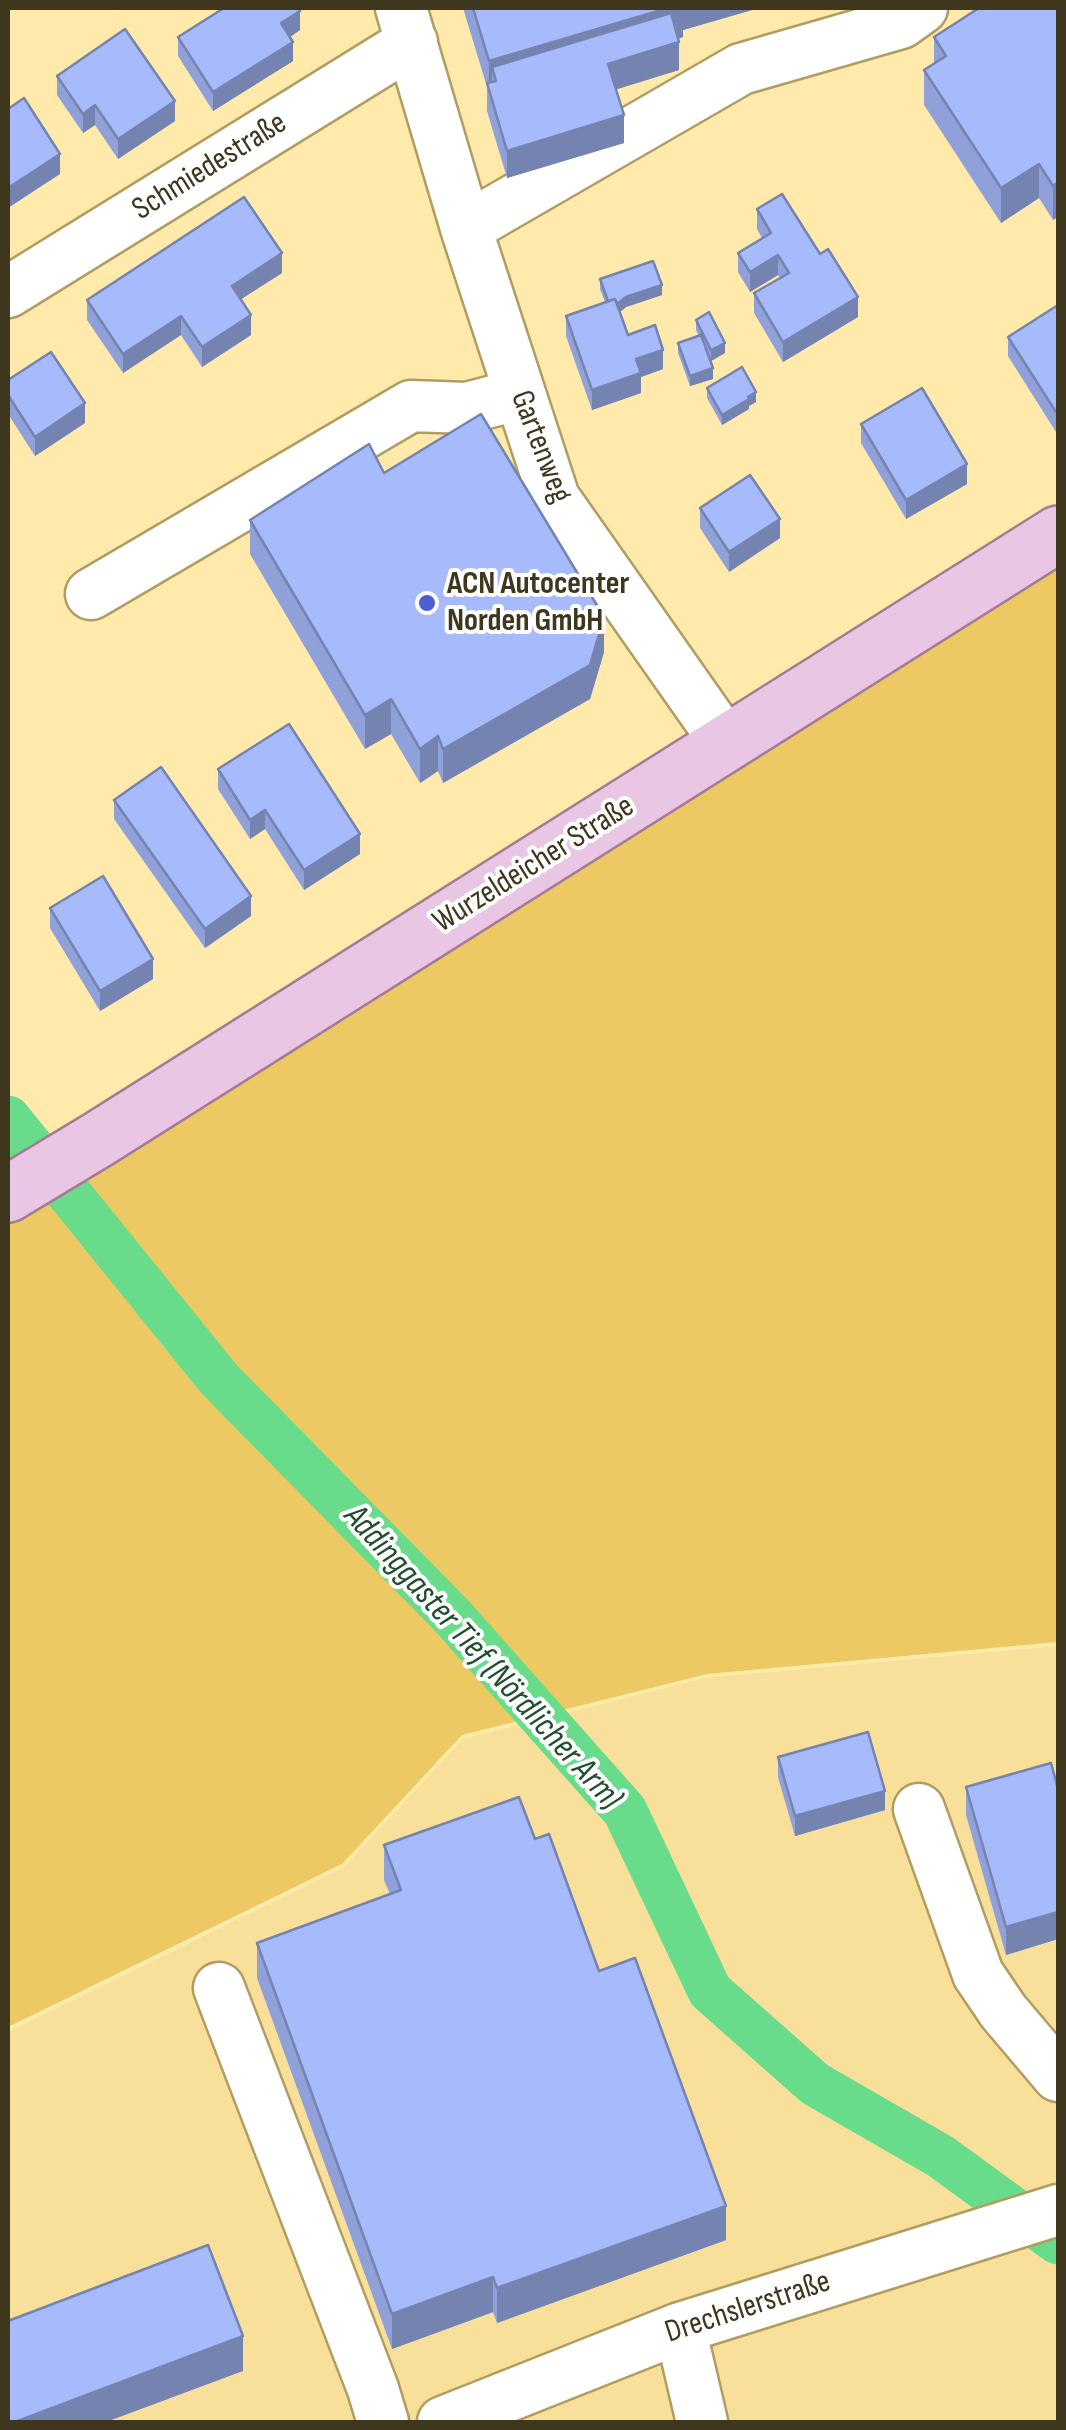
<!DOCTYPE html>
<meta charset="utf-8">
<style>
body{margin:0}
#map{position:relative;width:1066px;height:2430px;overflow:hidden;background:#ffe9ab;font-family:"Sofia Sans Condensed",sans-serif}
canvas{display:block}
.frame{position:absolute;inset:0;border:10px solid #3e361d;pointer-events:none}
</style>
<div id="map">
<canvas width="1066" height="2430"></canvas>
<div class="frame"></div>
</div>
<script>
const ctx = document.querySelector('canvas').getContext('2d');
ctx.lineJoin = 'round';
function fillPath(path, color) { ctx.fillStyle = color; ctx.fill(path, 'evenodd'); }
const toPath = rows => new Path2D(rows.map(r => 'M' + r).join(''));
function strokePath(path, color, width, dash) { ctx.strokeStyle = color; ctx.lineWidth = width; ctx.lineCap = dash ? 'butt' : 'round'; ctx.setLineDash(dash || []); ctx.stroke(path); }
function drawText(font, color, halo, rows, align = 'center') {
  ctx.font = font + ' "Sofia Sans Condensed",sans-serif'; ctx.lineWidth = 8; ctx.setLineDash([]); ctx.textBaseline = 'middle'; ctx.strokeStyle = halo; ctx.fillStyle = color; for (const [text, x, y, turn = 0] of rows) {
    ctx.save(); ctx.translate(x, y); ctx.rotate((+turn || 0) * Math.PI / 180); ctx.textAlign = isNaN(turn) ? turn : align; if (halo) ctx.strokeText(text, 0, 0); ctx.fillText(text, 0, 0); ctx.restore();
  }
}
const built = toPath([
 [1058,1646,1058,2422,8,2422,8,2032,344,1867,463,1739,705,1678]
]);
const green = toPath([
 [1058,567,1058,1642,707,1674,462,1735,342,1864,8,2027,8,1218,111,1150]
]);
const canal = toPath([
 [8,1118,219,1379,452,1616,625,1811,710,1991,815,2084,940,2156,1058,2242]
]);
const minor = toPath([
 [401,8,466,228,554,498,726,743],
 [466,228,741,69,901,23,922,8],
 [8,292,412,42],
 [91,594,411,406,467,408,520,394],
 [919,1809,978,1974,1003,2011,1058,2076],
 [219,1988,373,2389,383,2422],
 [680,2328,702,2422],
 [443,2422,680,2328,1058,2210]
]);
const major = toPath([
 [8,1194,99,1139,1058,534]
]);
const wall = toPath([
 [463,8,759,8,683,30,683,37,678,39,679,70,616,89,624,143,507,178,487,111,487,87],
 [1058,8,1053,220,1039,198,1001,223,924,105,924,70,934,63,934,37],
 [300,30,290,37,293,61,213,111,178,56,178,37],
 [57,76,175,121,118,159,95,125,83,133,57,95],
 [757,209,858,317,783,362,754,313,754,293,780,278,778,275,750,292,738,272,738,253,762,238,757,229],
 [282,273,241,299,251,335,202,367,181,335,123,373,87,320,87,300],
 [600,279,662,295,626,307,620,312,628,335,663,369,641,377,641,393,592,410,566,336,566,316,605,302,600,289],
 [1058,305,1058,430,1056,432,1008,356,1008,337],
 [696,320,725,353,711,361,713,379,690,386,678,353,678,343,699,336,696,330],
 [8,380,85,423,35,456,8,414],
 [707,388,756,402,749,406,749,409,722,425,707,398],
 [861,424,967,484,906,519,861,443],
 [384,473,604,652,590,699,443,783,438,771,420,783,391,734,365,749,250,554,250,520],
 [700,508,780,538,729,572,700,528],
 [218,769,360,854,304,890,265,829,250,839,218,789],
 [114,800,251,916,205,948,114,819],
 [50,908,153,979,100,1011,50,928],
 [778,1757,885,1810,795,1836,778,1777],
 [966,1787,1058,1789,1058,1939,1006,1955,966,1815],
 [535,1839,726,2240,497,2323,493,2312,392,2349,257,1978,257,1943,390,1894,384,1880,384,1845]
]);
const shadedWall = toPath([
 [668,8,759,8,683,30,683,37,496,93,496,81,492,67,492,95,489,92,489,61],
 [300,11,300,30,281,43,281,23],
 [293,42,293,61,213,111,213,92],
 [679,42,679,70,608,92,608,64],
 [175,101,175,121,118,159,118,139],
 [95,105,95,125,83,133,83,114],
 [624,115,624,143,507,178,507,151],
 [60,154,60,174,8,208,8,188],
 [1039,164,1039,198,1001,223,1001,188],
 [1058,182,1058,217,1053,220,1053,186],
 [282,253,282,273,232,305,232,286],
 [778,255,778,275,750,292,750,272],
 [662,285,662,295,626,307,611,320,611,310,626,297],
 [858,297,858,317,783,362,783,342],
 [251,315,251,335,202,367,202,347],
 [181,316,181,335,123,373,123,354],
 [725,343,725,353,711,361,711,350],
 [663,350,663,369,641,377,641,393,592,410,592,390,636,359],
 [713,368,713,379,690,386,690,376],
 [756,392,756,402,749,406,749,409,722,425,722,415],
 [85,403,85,423,35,456,35,437],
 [1058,411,1058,430,1056,432,1056,412],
 [967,464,967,484,906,519,906,500],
 [780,519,780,538,729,572,729,552],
 [604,617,604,652,590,699,443,783,443,749],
 [391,699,391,734,365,749,365,715],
 [438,736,438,771,420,783,420,749],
 [265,810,265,829,250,839,250,820],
 [360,834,360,854,304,890,304,870],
 [251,896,251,916,205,948,205,929],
 [153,959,153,979,100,1011,100,991],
 [885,1791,885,1810,795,1836,795,1816],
 [1058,1912,1058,1939,1006,1955,1006,1927],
 [726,2206,726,2240,497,2323,497,2288],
 [493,2277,493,2312,392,2349,392,2314],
 [243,2336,243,2371,106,2422,15,2422]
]);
const building = toPath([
 [224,8,298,8,300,11,281,23,293,42,213,92,178,37,224,8],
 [473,8,668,8,489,61,473,8],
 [979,8,1058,8,1058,182,1053,186,1039,164,1001,188,924,70,946,56,934,37,979,8],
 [671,13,679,42,608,64,624,115,507,151,487,83,496,81,492,67,671,13],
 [125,29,175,101,118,139,95,105,83,114,57,76,125,29],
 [24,98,60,154,8,188,8,109,24,98],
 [782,194,820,254,828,249,858,297,783,342,754,293,789,273,778,255,750,272,738,253,771,233,757,209,782,194],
 [244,197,282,253,232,286,251,315,202,347,181,316,123,354,87,300,244,197],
 [653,261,662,285,626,297,617,304,615,299,608,301,600,279,653,261],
 [615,299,628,335,655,325,663,350,636,359,641,373,592,390,566,316,615,299],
 [1058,305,1058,411,1056,412,1008,337,1058,305],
 [709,312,725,343,711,350,696,320,709,312],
 [701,335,713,368,690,376,678,343,701,335],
 [51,352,85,403,35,437,8,395,8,380,51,352],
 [742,367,756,392,748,397,749,399,722,415,707,388,742,367],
 [922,388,967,464,906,500,861,424,922,388],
 [481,414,604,617,590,665,443,749,438,736,420,749,391,699,365,715,250,520,369,444,384,473,481,414],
 [750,475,780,519,729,552,700,508,750,475],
 [289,724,360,834,304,870,265,810,250,820,218,769,289,724],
 [161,767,251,896,205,929,114,800,161,767],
 [103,876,153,959,100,991,50,908,103,876],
 [868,1732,885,1791,795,1816,778,1757,868,1732],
 [1051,1763,1058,1789,1058,1912,1006,1927,966,1787,1051,1763],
 [519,1797,535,1839,549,1834,599,1971,635,1958,726,2206,497,2288,493,2277,392,2314,257,1943,401,1890,384,1845,519,1797],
 [208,2245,243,2336,15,2422,8,2422,8,2321,208,2245]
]);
const markers = [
 [427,603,10,"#495fd3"]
];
const streetNames = [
 ["Schmiedestraße",210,167,-32],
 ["Gartenweg",540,447,69],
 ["Wurzeldeicher Straße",534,865,-32],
 ["Drechslerstraße",748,2308,-18]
];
const poiNames = [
 ["ACN Autocenter",447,585],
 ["Norden GmbH",447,622]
];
const waterNames = [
 ["Addinggaster Tief (Nördlicher Arm)",482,1658,48]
];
fillPath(built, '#f9e09a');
fillPath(green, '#ecc962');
strokePath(canal, '#68dc8a', 45);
strokePath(minor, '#b19c61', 55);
strokePath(major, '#a57b94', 60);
strokePath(minor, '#fff', 50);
strokePath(major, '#eac6e5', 55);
fillPath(wall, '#90a1d9');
fillPath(shadedWall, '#7583b0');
fillPath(building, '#a7bbfc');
strokePath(building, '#7583b0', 2.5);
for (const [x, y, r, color] of markers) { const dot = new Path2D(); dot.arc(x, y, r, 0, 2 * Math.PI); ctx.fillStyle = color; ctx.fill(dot); strokePath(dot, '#fff', 4); }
drawText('32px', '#3e361d', '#fff', streetNames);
drawText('bold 32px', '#3e361d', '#fff', poiNames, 'left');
drawText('italic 35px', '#204e2e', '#fff', waterNames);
</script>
